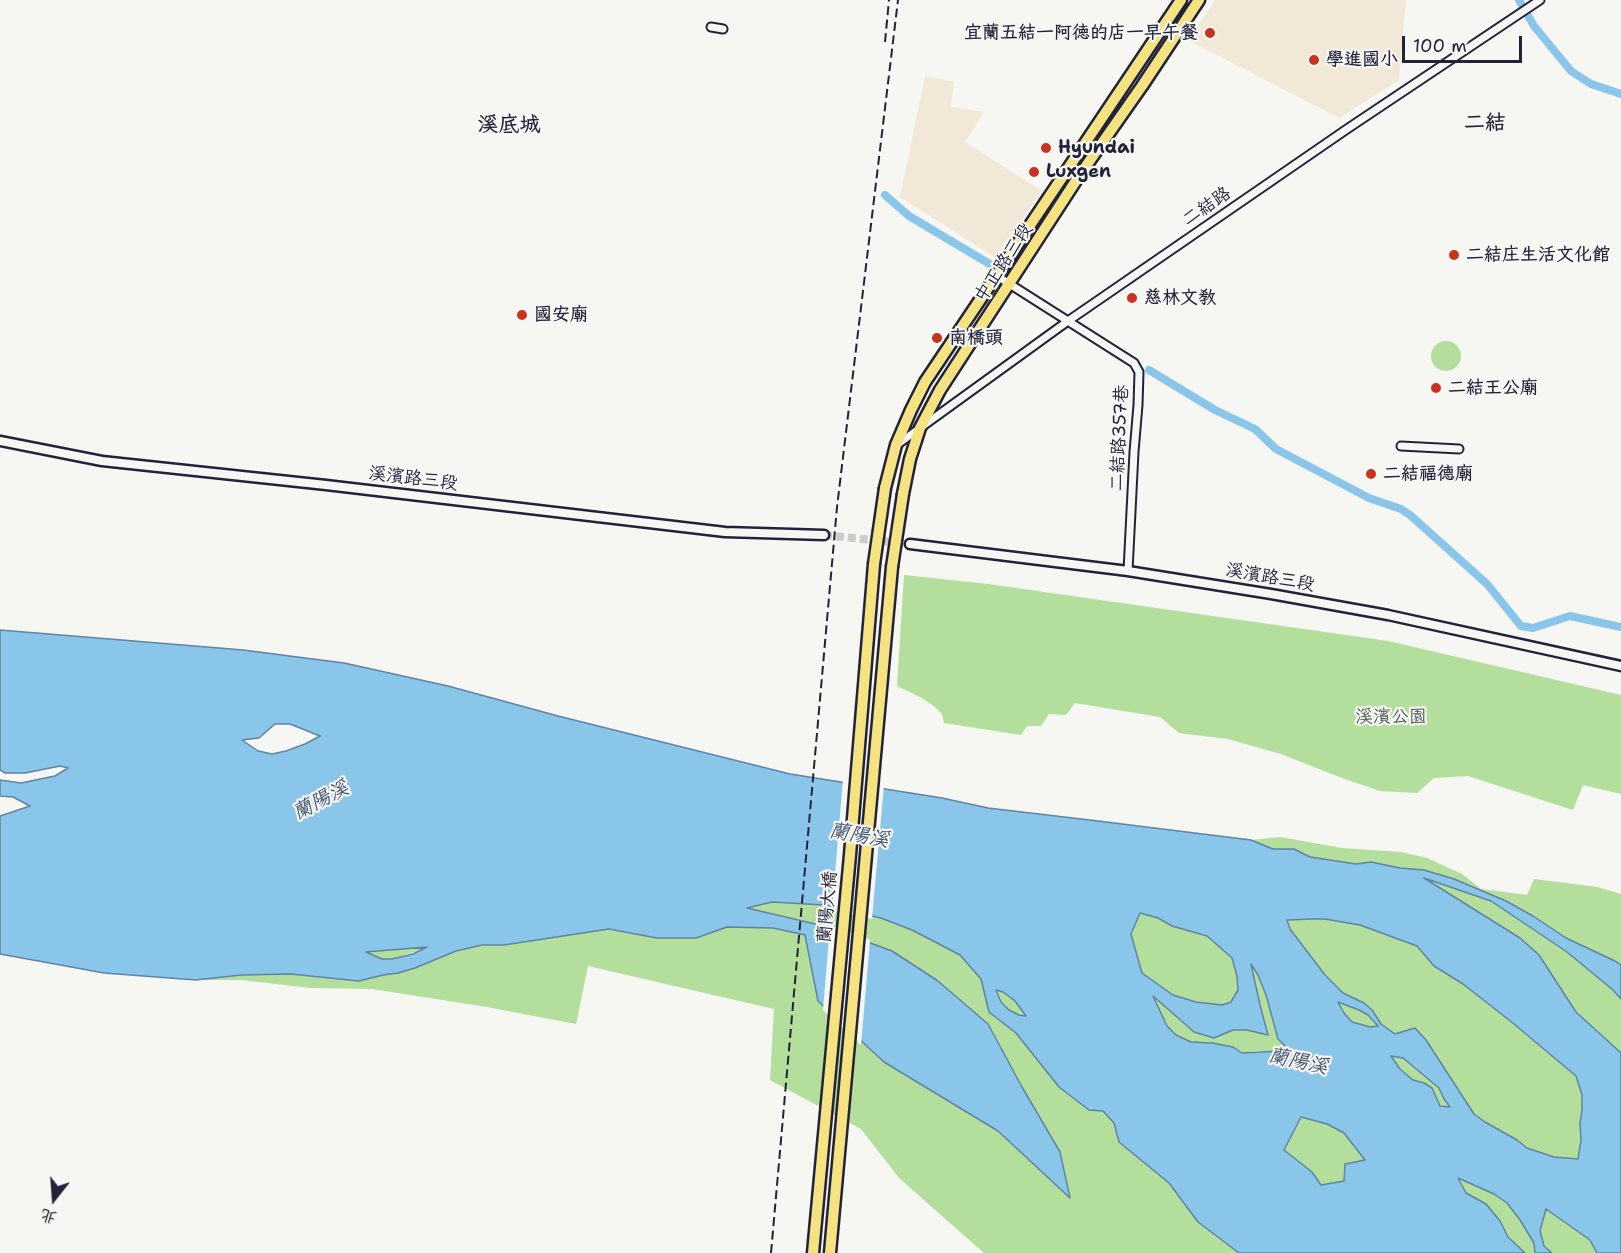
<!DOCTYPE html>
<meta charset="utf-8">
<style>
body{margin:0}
#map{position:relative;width:1621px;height:1253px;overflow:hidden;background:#f6f6f2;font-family:"Shantell Sans","LXGW WenKai TC",sans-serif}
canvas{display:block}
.north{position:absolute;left:24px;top:1169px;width:60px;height:60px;-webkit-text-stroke:4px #f6f6f2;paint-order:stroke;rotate:197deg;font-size:16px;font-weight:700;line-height:24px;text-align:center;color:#22223b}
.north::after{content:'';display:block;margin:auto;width:21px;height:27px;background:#22223b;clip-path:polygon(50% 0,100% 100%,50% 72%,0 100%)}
.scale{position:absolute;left:1402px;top:36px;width:120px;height:27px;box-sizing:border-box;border:3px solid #22223b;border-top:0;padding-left:8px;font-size:18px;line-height:21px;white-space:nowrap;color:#22223b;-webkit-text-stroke:4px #f6f6f2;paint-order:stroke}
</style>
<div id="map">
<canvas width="1621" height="1253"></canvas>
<div class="north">北</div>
<div class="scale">100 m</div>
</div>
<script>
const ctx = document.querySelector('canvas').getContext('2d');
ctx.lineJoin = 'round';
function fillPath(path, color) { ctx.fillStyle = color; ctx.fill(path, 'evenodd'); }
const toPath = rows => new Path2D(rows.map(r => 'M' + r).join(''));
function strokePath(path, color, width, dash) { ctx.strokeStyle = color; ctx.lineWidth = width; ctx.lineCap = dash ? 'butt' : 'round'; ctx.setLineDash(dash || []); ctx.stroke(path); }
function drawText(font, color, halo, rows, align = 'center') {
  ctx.font = font + ' "Shantell Sans","LXGW WenKai TC",sans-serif'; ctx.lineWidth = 4.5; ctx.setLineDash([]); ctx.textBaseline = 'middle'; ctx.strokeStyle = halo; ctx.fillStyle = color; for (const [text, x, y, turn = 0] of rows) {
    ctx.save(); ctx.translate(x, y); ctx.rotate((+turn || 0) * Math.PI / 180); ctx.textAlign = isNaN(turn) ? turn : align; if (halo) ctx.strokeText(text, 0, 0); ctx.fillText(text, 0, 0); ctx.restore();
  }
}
const built = toPath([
 [1215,0,1406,0,1399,80,1339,118,1188,40],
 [925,76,954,82,951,107,984,112,965,142,1042,191,996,258,900,197]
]);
const green = toPath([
 '1431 356a15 15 0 1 1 30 0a15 15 0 1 1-30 0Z',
 [904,575,988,584,1388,641,1621,695,1621,794,1583,785,1573,810,1468,776,1434,778,1417,793,1380,791,1342,778,1281,754,1228,739,1179,733,1160,717,1075,703,1066,715,1049,714,1041,726,1027,726,1021,735,944,723,942,714,935,707,922,698,897,686],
 [1280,837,1342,848,1401,852,1427,858,1462,874,1481,889,1527,895,1534,879,1597,887,1621,894,1621,1066,1615,1048,1576,1012,1539,955,1520,938,1421,877,1371,862,1356,864,1309,857,1294,849,1273,849,1251,840],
 [780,895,881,918,912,930,959,953,1015,1001,1114,1123,1119,1142,1169,1183,1199,1222,1239,1253,984,1253,899,1178,861,1129,770,1080,774,1009,588,966,576,1024,487,1007,372,989,310,988,242,980,196,980,237,967,370,975,398,973,415,968,456,951,482,945,504,945],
 [1324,905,1417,946,1434,966,1463,984,1514,1024,1576,1076,1582,1095,1582,1110,1580,1123,1581,1140,1578,1159,1554,1157,1527,1148,1517,1140,1485,1122,1474,1114,1451,1107,1440,1106,1418,1093,1225,908],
 [1154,906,1208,931,1250,962,1258,975,1266,996,1293,1054,1256,1051,1242,1053,1233,1047,1212,1043,1191,1042,1176,1035,1167,1026,1142,973,1131,934,1140,913],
 [430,947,392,959,382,959,365,951],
 [1216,1087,1333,1110,1384,1163,1319,1207],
 [1403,1169,1495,1178,1555,1210,1590,1240,1597,1253,1491,1253]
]);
const water = toPath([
 [0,630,243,650,344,663,448,686,558,716,790,774,942,798,988,808,1098,821,1251,840,1273,849,1294,849,1310,857,1356,864,1371,862,1400,868,1424,870,1454,879,1506,901,1533,916,1566,938,1615,961,1621,965,1621,999,1613,990,1567,952,1491,901,1424,878,1520,938,1539,955,1576,1012,1621,1053,1621,1253,1597,1253,1590,1240,1546,1209,1540,1231,1544,1246,1552,1253,1535,1253,1534,1243,1520,1220,1507,1203,1494,1194,1458,1178,1466,1193,1486,1204,1500,1221,1508,1237,1525,1253,1239,1253,1198,1222,1169,1183,1119,1142,1114,1123,1103,1111,1089,1110,1059,1087,1016,1033,989,1012,981,979,960,955,912,930,881,918,824,905,772,902,747,908,824,926,892,951,938,981,988,1024,1022,1087,1060,1152,1070,1198,998,1131,884,1062,818,1001,805,935,773,928,727,927,696,938,657,938,609,929,504,945,482,945,456,951,415,968,398,973,383,975,359,981,291,974,241,975,196,980,104,973,0,954,0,816,30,806,13,797,0,796,0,780,21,783,55,776,68,768,60,766,25,773,5,773,0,770,0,630],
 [275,724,290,724,320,736,305,744,286,751,272,754,258,751,242,740,259,738,275,724],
 [1140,913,1158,918,1172,926,1207,936,1232,958,1237,976,1238,990,1231,1002,1222,1005,1196,1002,1173,995,1142,973,1131,934,1140,913],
 [1313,919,1325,919,1360,925,1417,946,1434,966,1463,984,1514,1024,1576,1076,1582,1095,1582,1110,1580,1123,1581,1140,1578,1159,1554,1157,1527,1148,1517,1140,1485,1122,1474,1114,1426,1040,1415,1028,1395,1034,1381,1024,1372,1010,1364,1003,1343,993,1325,975,1290,929,1287,920,1313,919],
 [427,947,413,954,392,959,382,959,366,952,427,947],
 [1251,964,1258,975,1266,995,1278,1039,1292,1053,1281,1051,1242,1053,1233,1047,1212,1043,1191,1042,1176,1035,1167,1026,1153,996,1194,1032,1214,1038,1233,1030,1247,1030,1268,1035,1260,1005,1251,964],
 [996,990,1003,992,1015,1001,1026,1016,1019,1015,1009,1010,1001,1002,996,990],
 [1338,1002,1359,1010,1368,1015,1378,1026,1370,1027,1352,1022,1344,1013,1338,1002],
 [1391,1056,1403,1058,1439,1088,1444,1099,1450,1107,1440,1106,1432,1088,1424,1083,1413,1080,1400,1069,1391,1056],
 [1301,1117,1327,1124,1344,1133,1365,1160,1345,1164,1344,1181,1321,1185,1312,1172,1284,1150,1301,1117]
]);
const pier = toPath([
 [843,779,884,785,872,919,832,910],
 [830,925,870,940,861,1045,823,1010]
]);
const canal = toPath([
 [1519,0,1534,26,1571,71,1591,84,1621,94],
 [885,195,909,216,993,266],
 [1149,370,1215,410,1255,429,1276,449,1369,498,1401,509,1410,515,1487,584,1521,626,1533,628,1570,616,1621,627]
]);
const tertiaryTunnel = toPath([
 [824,535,910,544]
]);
const minor = toPath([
 [711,27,723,29],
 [997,276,1134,363,1139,372,1138,405,1134,452,1128,571],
 [898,444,1068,321,1347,129,1540,0],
 [1401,446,1459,449]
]);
const tertiary = toPath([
 [0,441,102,461,326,485,725,532,824,535],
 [910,544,1128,571,1271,594,1388,615,1621,666]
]);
const primary = toPath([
 [885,488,896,445,911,410,925,382,1181,0],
 [903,494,910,459,920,428,940,390,1079,176,1142,86,1199,0],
 [813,1253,850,855,874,564],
 [830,1253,892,567]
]);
const rail = toPath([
 [885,42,889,0],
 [771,1253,837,507,898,0]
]);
const primaryBridge = toPath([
 [874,564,885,488],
 [892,567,903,494]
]);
const markers = [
 [1210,33,6,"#c8321e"],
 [1314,60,6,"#c8321e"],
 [1046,148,6,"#c8321e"],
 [1034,172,6,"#c8321e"],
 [1454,255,6,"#c8321e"],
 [1132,298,6,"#c8321e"],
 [522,315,6,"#c8321e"],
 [937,338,6,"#c8321e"],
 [1436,388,6,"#c8321e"],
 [1371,474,6,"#c8321e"]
];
const poiNames = [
 ["宜蘭五結一阿徳的店一早午餐",1198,33,"right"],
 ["學進國小",1326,60],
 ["Hyundai",1058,148],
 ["Luxgen",1046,172],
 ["二結庄生活文化館",1466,255],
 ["慈林文教",1144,298],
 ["國安廟",534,315],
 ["南橋頭",949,338],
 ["二結王公廟",1448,388],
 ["二結福德廟",1383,474]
];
const streetNames = [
 ["二結路",1207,207,-34],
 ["中正路三段",1004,263,-57],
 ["二結路357巷",1120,438,-87],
 ["溪濱路三段",413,479,7],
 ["溪濱路三段",1270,578,10],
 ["蘭陽大橋",828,907,-85]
];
const parkNames = [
 ["溪濱公園",1391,717]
];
const waterNames = [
 ["蘭陽溪",321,801,-28],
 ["蘭陽溪",859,836,10],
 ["蘭陽溪",1298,1062,12]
];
const quarterNames = [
 ["二結",1485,124],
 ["溪底城",509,126]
];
fillPath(built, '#f2e8d7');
fillPath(green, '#b4de9b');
fillPath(water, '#8ac6e9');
strokePath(water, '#6084a3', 1.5);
fillPath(pier, '#f6f6f2');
strokePath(canal, '#8ac6e9', 8);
strokePath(tertiaryTunnel, '#cccccd', 8, [8, 4]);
strokePath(minor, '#22223b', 11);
strokePath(tertiary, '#22223b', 13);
strokePath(primary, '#22223b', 15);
strokePath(minor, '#f6f6f2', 7);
strokePath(tertiary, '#f6f6f2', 8);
strokePath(primary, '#f5e382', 10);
strokePath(rail, '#22223b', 2, [9, 4.5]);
strokePath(primaryBridge, '#22223b', 15, []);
strokePath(primaryBridge, '#f5e382', 10);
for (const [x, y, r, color] of markers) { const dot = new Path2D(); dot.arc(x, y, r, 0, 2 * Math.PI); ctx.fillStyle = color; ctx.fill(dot); strokePath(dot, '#f6f6f2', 2); }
drawText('bold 18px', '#22223b', '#f6f6f2', poiNames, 'left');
drawText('18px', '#22223b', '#f6f6f2', streetNames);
drawText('18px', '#4e5a58', '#f6f6f2', parkNames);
drawText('italic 20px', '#41536f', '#f6f6f2', waterNames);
drawText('bold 21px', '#22223b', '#f6f6f2', quarterNames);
</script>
